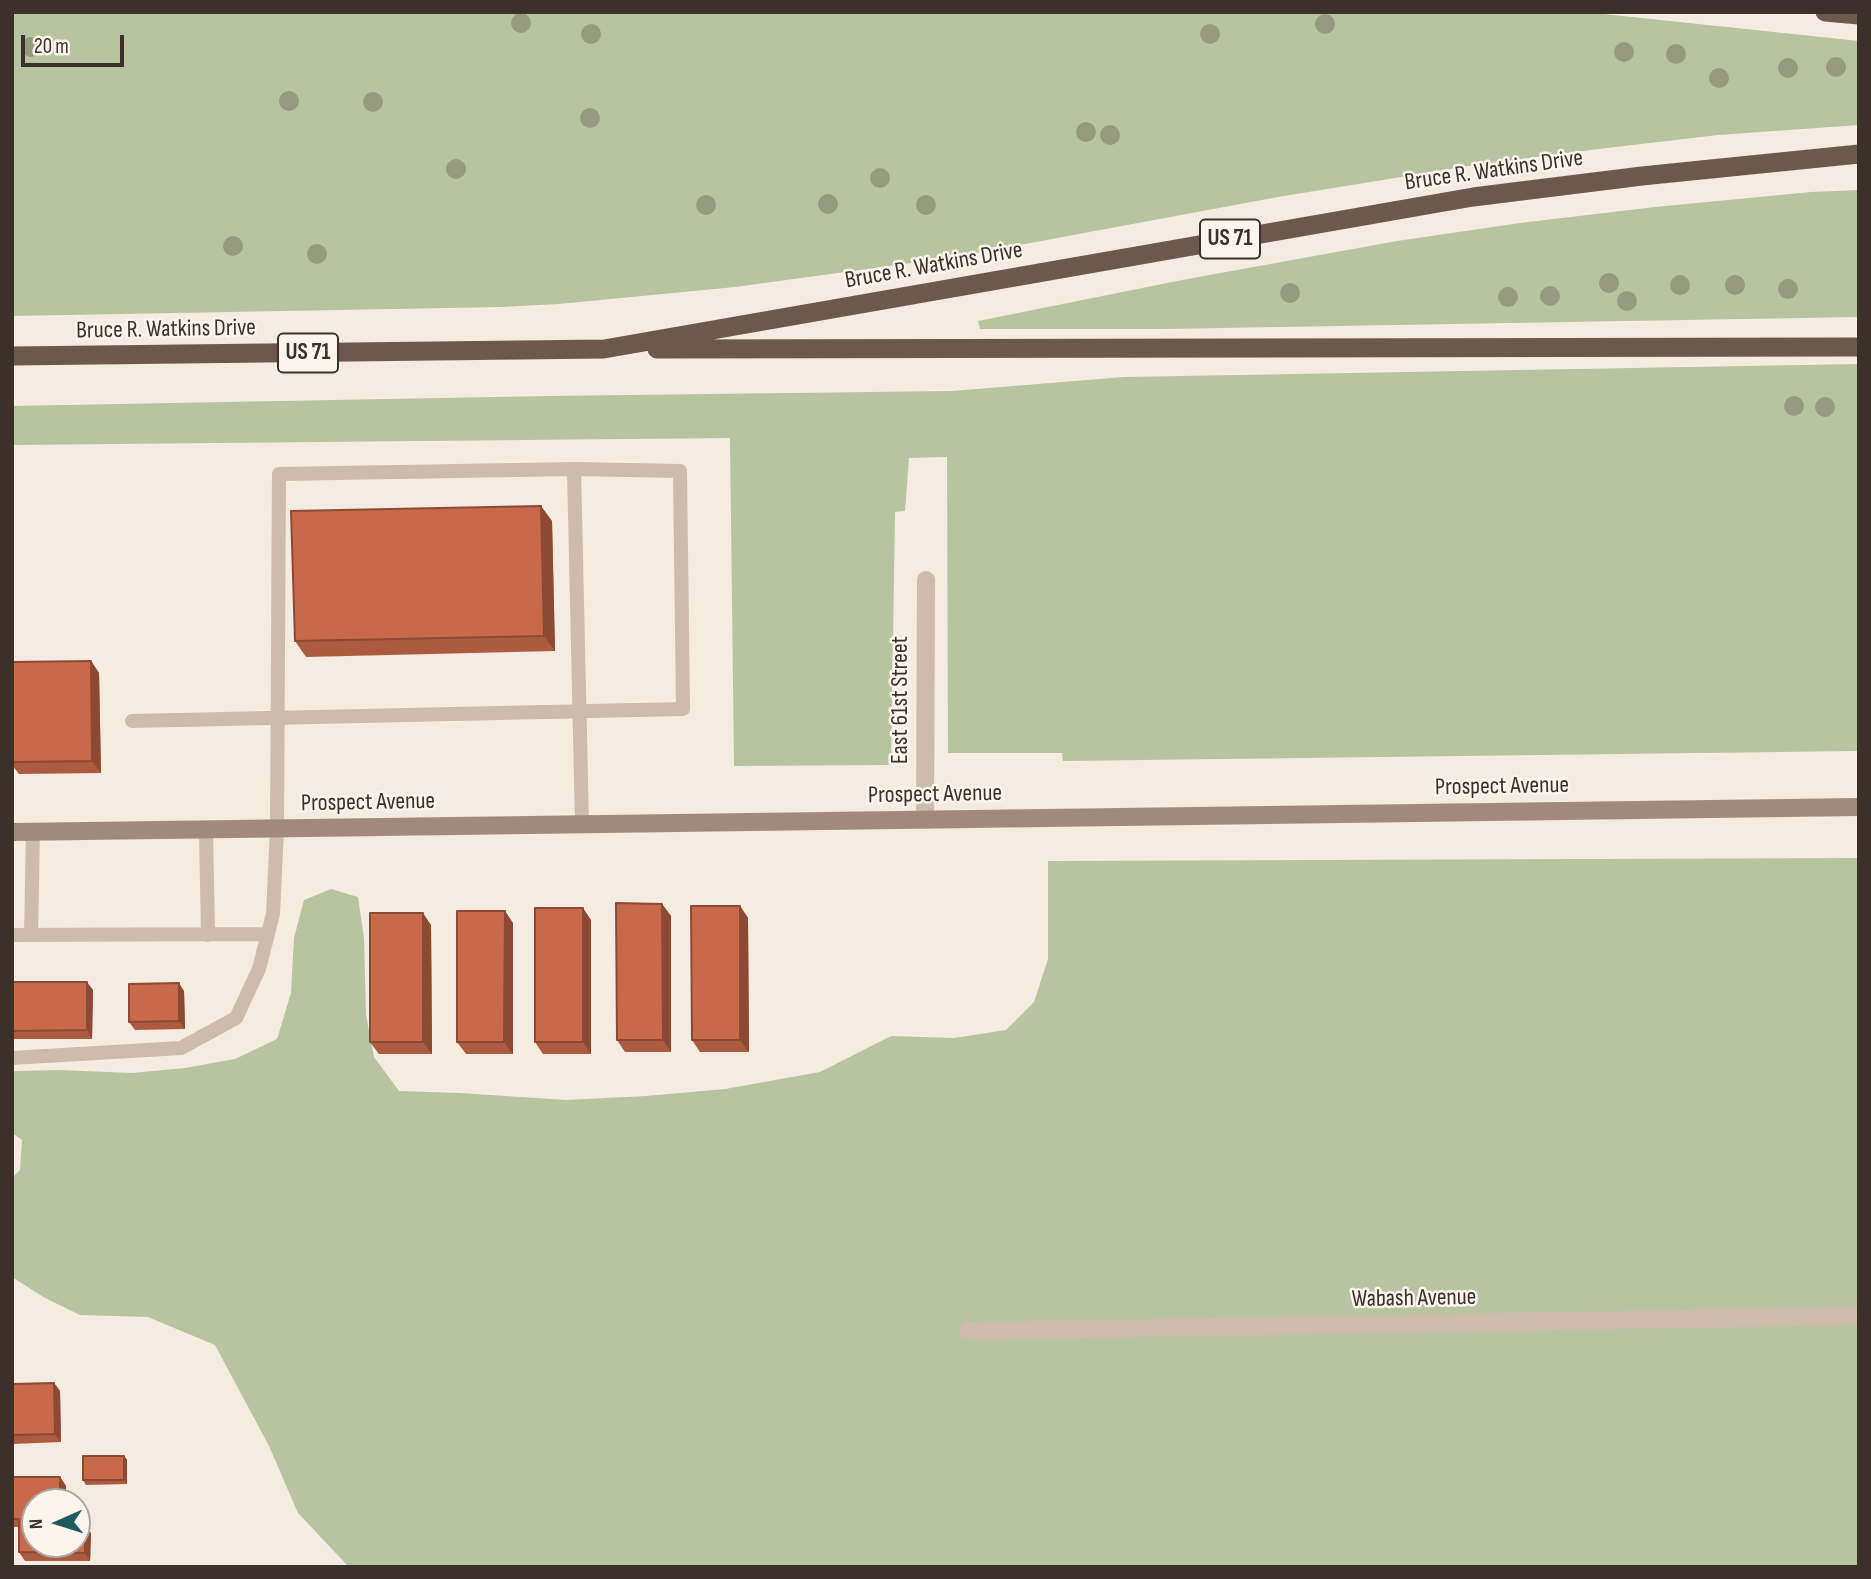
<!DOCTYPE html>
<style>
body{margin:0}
#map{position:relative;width:1871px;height:1579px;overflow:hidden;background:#f4ebe1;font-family:"Sofia Sans Condensed",sans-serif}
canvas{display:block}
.frame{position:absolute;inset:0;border:14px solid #3b302b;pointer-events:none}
.north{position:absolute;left:21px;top:1488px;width:70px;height:70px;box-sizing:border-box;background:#fbf5ee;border:2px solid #aea6a0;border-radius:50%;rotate:267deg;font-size:19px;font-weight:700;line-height:28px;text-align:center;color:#3b302b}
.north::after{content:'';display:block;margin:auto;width:24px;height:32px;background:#1f5a5e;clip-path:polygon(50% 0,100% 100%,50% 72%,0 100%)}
.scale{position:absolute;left:21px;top:35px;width:103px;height:32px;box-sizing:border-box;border:4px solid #3b302b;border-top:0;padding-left:9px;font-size:21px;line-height:24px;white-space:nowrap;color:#3b302b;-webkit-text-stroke:5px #fbf5ee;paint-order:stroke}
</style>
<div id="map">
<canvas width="1871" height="1579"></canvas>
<div class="frame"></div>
<div class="north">N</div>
<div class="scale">20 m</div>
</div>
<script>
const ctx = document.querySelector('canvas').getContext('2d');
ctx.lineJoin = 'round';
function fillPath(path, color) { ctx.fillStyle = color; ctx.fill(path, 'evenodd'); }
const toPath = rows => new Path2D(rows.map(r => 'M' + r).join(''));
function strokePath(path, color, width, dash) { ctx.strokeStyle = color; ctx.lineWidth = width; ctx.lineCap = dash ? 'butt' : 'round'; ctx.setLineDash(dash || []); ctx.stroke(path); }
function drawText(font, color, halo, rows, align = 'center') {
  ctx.font = font + ' "Sofia Sans Condensed",sans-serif'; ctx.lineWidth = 5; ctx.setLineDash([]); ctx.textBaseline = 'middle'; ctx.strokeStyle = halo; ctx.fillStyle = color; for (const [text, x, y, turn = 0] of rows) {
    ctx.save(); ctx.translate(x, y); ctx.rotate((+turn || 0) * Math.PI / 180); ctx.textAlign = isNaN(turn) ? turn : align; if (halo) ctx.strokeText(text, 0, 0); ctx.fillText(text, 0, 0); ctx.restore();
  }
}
const green = toPath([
 [12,12,1585,12,1859,41,1859,125,1718,135,1590,150,1469,166,1278,197,955,257,735,287,559,304,501,307,12,316],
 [1859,190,1859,317,1163,329,980,329,978,321,1182,280,1397,241,1520,223,1655,207,1811,192],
 [1859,364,1859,751,1063,761,1062,753,948,753,947,457,909,458,905,511,895,512,891,765,734,766,730,438,12,445,12,406,548,396,952,391,1124,377],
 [1859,858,1859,1567,345,1567,347,1565,298,1513,269,1446,215,1345,148,1317,80,1315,45,1298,12,1277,12,1178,20,1170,22,1140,12,1133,12,1073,15,1071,59,1070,132,1073,185,1068,235,1059,277,1039,291,993,294,938,304,900,331,889,358,897,364,938,366,1015,374,1057,399,1091,460,1093,566,1100,646,1096,725,1089,820,1072,891,1036,954,1038,1006,1030,1034,1002,1048,959,1048,861]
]);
const service = toPath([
 [132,721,683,709,680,471,574,469],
 [206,830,208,935],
 [12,935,268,934],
 [31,935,33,832],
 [12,1058,181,1048,236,1018,259,969,273,914,277,829,279,474,574,469,582,824]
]);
const minor = toPath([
 [925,820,926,580],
 [969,1331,1859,1316]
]);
const secondary = toPath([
 [12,832,1859,807]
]);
const trunk = toPath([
 [1825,12,1859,15],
 [657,349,1859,347],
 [12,356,604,349,1473,197,1642,176,1859,154]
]);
const trees = [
 [521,23],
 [1325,24],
 [591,34],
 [1210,34],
 [31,47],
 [1624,52],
 [1676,54],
 [1836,67],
 [1788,68],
 [1719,78],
 [289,101],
 [373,102],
 [590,118],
 [1086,132],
 [1110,135],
 [456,169],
 [880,178],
 [828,204],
 [706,205],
 [926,205],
 [233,246],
 [317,254],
 [1609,283],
 [1680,285],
 [1735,285],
 [1788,289],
 [1290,293],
 [1550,296],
 [1508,297],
 [1627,301],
 [1794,406],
 [1825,407]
];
const wall = toPath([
 [552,521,555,651,306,657,295,641],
 [91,661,99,673,101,773,19,774,12,765,12,662],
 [662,904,671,916,671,1052,625,1052,617,1040],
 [740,906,748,918,749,1052,700,1052,692,1040],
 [591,920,591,1054,543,1054,535,1042],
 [513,923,513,1054,466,1054,457,1042],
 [431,925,432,1054,379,1054,370,1042],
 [12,982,93,990,92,1039,12,1039],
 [184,991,185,1029,135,1030,129,1022],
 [54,1383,60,1391,61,1442,13,1444,12,1384],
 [124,1456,127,1460,127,1484,86,1485,83,1480],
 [12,1477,60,1477,66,1486,66,1502,35,1502,35,1544,91,1533,90,1561,25,1561,19,1552,19,1527,12,1527]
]);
const shadedWall = toPath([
 [541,506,552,521,555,651,544,636],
 [91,661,99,673,101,773,92,761],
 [662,904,671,916,671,1052,663,1040],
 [740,906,748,918,749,1052,740,1040],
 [583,908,591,920,591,1054,583,1042],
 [505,911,513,923,513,1054,504,1042],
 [423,913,431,925,432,1054,423,1042],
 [87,982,93,990,92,1039,87,1030],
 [179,983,184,991,185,1029,179,1021],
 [54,1383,60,1391,61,1442,55,1434],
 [124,1456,127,1460,127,1484,124,1480],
 [60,1477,66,1486,66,1502,60,1502],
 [85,1525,91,1533,90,1561,85,1553]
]);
const building = toPath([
 [541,506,544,636,295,641,291,511,541,506],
 [91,661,92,761,12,762,12,662,91,661],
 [616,903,662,904,663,1040,617,1040,616,903],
 [691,906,740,906,740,1040,692,1040,691,906],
 [535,908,583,908,583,1042,535,1042,535,908],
 [457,911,505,911,504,1042,457,1042,457,911],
 [370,913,423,913,423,1042,370,1042,370,913],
 [12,982,87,982,87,1030,12,1031,12,982],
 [179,983,179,1021,129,1022,129,984,179,983],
 [54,1383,55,1434,12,1435,12,1384,54,1383],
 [83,1456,124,1456,124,1480,83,1480,83,1456],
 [12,1477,60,1477,60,1502,35,1502,35,1544,77,1544,77,1525,85,1525,85,1553,19,1552,19,1519,12,1519,12,1477]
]);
const shields = [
 [1230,239,60],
 [308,353,60]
];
const shieldNames = [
 ["US 71",1230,239],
 ["US 71",308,353]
];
const streetNames = [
 ["Bruce R. Watkins Drive",1494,171,-8],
 ["Bruce R. Watkins Drive",934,266,-10],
 ["Bruce R. Watkins Drive",166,330,-1],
 ["East 61st Street",901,700,-90],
 ["Prospect Avenue",1502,787,-1],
 ["Prospect Avenue",935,795,-1],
 ["Prospect Avenue",368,803,-1],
 ["Wabash Avenue",1414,1299,-1]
];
fillPath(green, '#b8c4a0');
strokePath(service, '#cdbbac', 14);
strokePath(minor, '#cdbbac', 18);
strokePath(secondary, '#a18a7d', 18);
strokePath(trunk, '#6c584f', 19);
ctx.fillStyle = '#969b7f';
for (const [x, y] of trees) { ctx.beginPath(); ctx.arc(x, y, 10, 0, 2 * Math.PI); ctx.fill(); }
fillPath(wall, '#ac5a40');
fillPath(shadedWall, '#8c4a34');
fillPath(building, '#c8694b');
strokePath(building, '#8c4a34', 2);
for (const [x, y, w] of shields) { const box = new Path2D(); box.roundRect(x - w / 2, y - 19.5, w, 39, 5); ctx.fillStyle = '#fbf5ee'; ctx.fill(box); strokePath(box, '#3b302b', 2); }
drawText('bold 23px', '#3b302b', null, shieldNames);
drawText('24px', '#3b302b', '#fbf5ee', streetNames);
</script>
